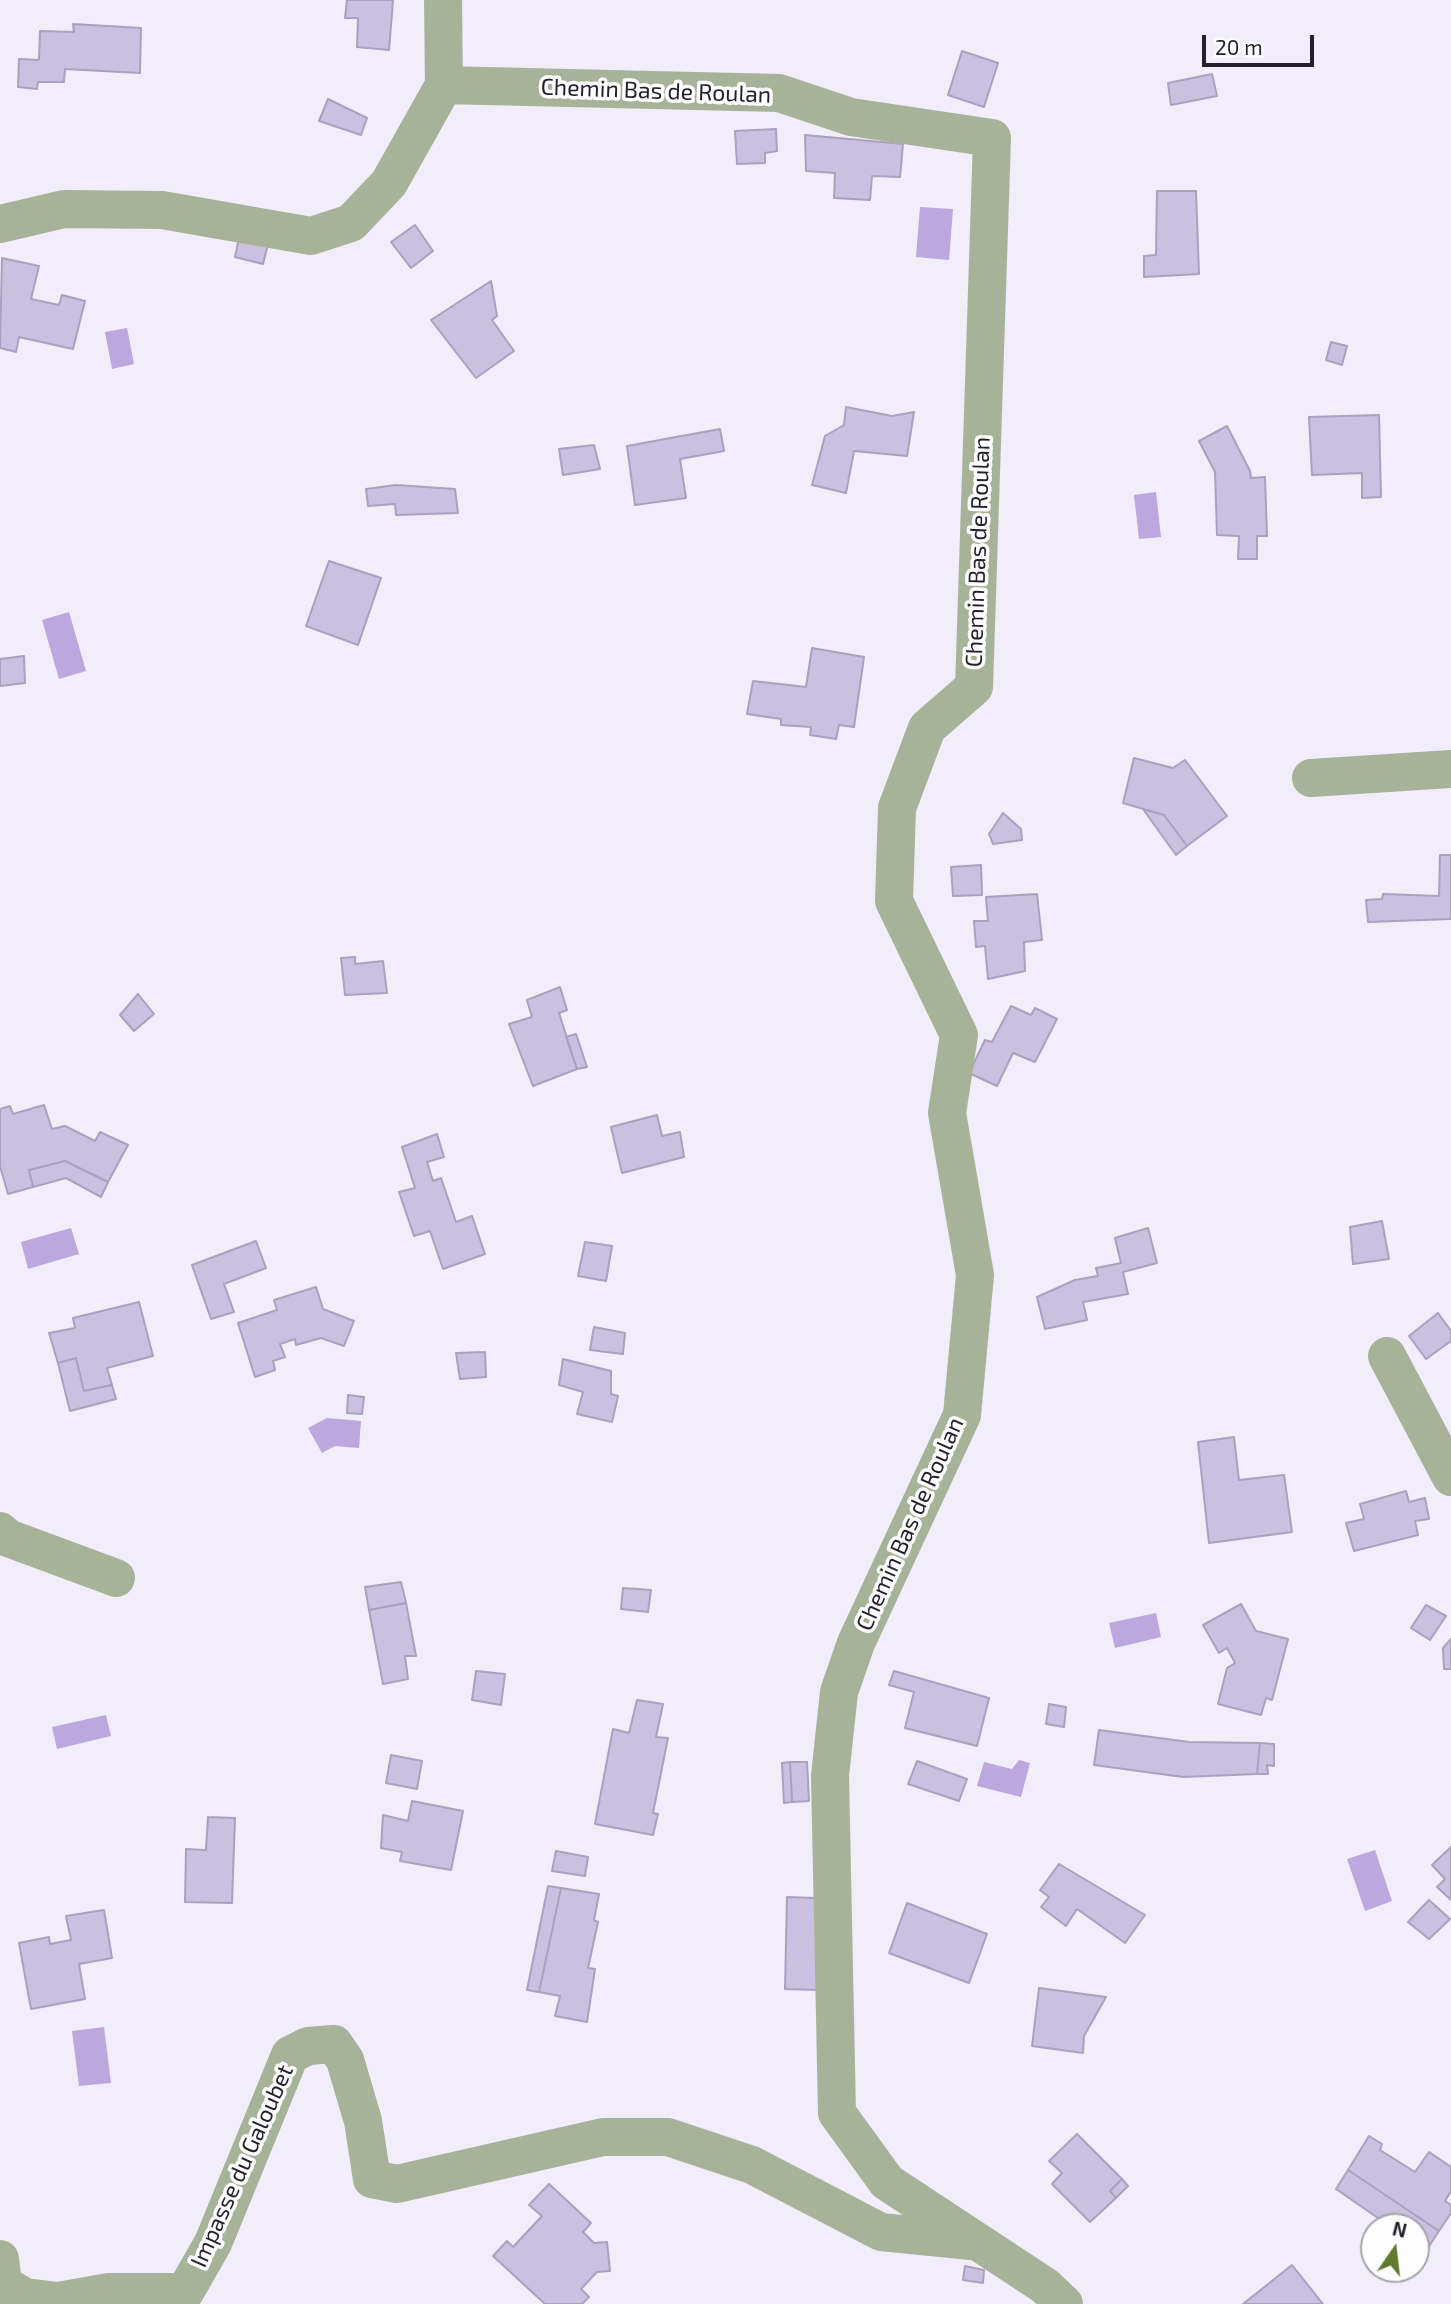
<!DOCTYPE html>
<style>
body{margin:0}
#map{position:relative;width:1451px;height:2304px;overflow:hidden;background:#f1edfa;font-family:"Exo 2",sans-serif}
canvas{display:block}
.north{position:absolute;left:1360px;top:2213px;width:70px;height:70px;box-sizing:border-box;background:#fdfdfd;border:2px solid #a6a4a9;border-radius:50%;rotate:14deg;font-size:19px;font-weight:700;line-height:28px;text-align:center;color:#231f2b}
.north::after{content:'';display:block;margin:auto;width:24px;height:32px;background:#617a2d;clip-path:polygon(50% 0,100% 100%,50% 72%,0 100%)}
.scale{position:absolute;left:1202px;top:35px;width:112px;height:32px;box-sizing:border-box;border:4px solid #231f2b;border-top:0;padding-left:9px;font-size:21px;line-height:24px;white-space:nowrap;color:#231f2b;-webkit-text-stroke:5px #fdfdfd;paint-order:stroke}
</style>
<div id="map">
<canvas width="1451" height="2304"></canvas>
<div class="north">N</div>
<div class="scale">20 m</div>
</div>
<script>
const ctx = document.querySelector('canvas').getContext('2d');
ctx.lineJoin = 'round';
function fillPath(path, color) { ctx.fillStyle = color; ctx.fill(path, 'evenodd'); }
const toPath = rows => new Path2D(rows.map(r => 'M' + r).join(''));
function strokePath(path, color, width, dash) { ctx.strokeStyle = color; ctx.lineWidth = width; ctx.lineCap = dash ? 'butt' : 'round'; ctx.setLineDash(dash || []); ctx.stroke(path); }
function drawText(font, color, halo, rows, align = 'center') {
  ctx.font = font + ' "Exo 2",sans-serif'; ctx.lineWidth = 7; ctx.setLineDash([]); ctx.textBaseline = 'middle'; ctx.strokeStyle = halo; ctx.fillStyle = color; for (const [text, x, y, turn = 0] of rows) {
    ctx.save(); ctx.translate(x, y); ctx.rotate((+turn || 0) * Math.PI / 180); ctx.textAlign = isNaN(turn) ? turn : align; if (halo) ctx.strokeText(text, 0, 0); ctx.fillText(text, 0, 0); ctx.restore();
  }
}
const water = toPath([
 [920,207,953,209,949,260,916,257],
 [127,328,134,364,112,369,105,332],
 [1156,492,1161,537,1139,539,1134,495],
 [69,612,86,671,59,679,42,620],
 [71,1228,79,1254,28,1269,21,1242],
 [327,1418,361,1421,359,1448,335,1446,322,1453,308,1428],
 [1156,1613,1161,1637,1115,1648,1109,1623],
 [106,1715,111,1736,57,1749,52,1727],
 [1019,1760,1030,1763,1021,1797,977,1786,984,1762,1012,1769],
 [1375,1850,1392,1901,1365,1911,1347,1859],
 [104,2027,111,2083,79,2086,72,2031]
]);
const building = toPath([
 [347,0,393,0,389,50,357,47,358,18,345,18,347,0],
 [73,24,141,28,140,73,65,69,64,82,38,82,37,89,18,87,19,59,39,60,40,31,74,32,73,24],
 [962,51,998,63,984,107,948,95,962,51],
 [1212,74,1217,96,1171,105,1168,83,1212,74],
 [328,99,367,118,361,135,319,121,328,99],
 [776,129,777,151,765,153,765,163,737,164,735,131,776,129],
 [805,135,903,144,900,177,872,176,870,200,834,198,835,173,806,171,805,135],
 [1157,191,1196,191,1199,274,1144,277,1144,256,1156,255,1157,191],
 [415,225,433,251,411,268,391,242,415,225],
 [239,238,268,244,263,264,235,257,239,238],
 [2,258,39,266,31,299,59,305,62,295,85,301,73,349,19,337,16,352,0,348,2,258],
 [491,281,497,316,492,320,514,351,476,378,431,320,491,281],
 [1331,342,1347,346,1342,365,1326,360,1331,342],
 [846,407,892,416,914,412,907,456,854,451,846,493,812,485,825,436,844,425,846,407],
 [1379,415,1381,497,1362,498,1362,473,1312,475,1309,417,1379,415],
 [1227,426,1250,471,1251,478,1265,477,1267,536,1257,536,1257,559,1238,559,1239,536,1217,535,1215,472,1199,441,1227,426],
 [720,429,724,451,680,459,686,498,635,505,627,446,720,429],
 [594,445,600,469,563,475,559,449,594,445],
 [396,485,455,489,458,513,396,515,395,504,368,506,366,489,396,485],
 [329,561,381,578,358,645,306,626,329,561],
 [812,648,864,657,854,727,839,725,836,739,810,735,811,727,781,725,781,719,747,714,753,681,806,687,812,648],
 [24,656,25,683,0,686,0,659,24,656],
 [1134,758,1173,768,1185,760,1227,816,1187,846,1164,815,1123,803,1134,758],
 [1143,809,1164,815,1187,846,1176,855,1143,809],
 [1003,813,1021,829,1022,840,993,844,989,834,1003,813],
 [1440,855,1451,855,1451,919,1368,922,1366,900,1382,899,1383,894,1439,896,1440,855],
 [981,865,982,895,953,896,951,867,981,865],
 [1037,894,1042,940,1024,942,1025,971,988,979,985,946,976,947,974,921,988,921,986,897,1037,894],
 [355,957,355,964,383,961,387,993,345,995,341,958,355,957],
 [560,987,567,1010,559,1013,577,1069,533,1086,509,1024,532,1017,527,1000,560,987],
 [138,994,154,1014,134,1031,120,1015,138,994],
 [1011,1006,1031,1015,1035,1008,1057,1019,1035,1062,1013,1053,997,1086,969,1073,985,1040,992,1042,1011,1006],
 [576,1034,587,1067,577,1069,566,1037,576,1034],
 [44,1105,52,1129,65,1126,95,1141,100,1132,128,1145,108,1182,65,1161,29,1170,33,1187,8,1194,0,1166,0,1109,10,1106,13,1114,44,1105],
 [657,1115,662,1136,680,1132,684,1157,622,1173,611,1127,657,1115],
 [437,1134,444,1157,427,1162,433,1181,441,1178,456,1222,472,1216,485,1254,443,1269,430,1231,414,1236,399,1192,415,1188,402,1147,437,1134],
 [65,1161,108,1182,101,1197,66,1178,33,1187,29,1170,65,1161],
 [1382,1221,1389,1259,1353,1264,1350,1227,1382,1221],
 [1148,1228,1157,1263,1123,1272,1128,1294,1083,1302,1087,1320,1045,1329,1037,1297,1075,1280,1098,1276,1096,1268,1121,1263,1115,1238,1148,1228],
 [256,1241,266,1268,224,1284,234,1312,211,1319,192,1265,256,1241],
 [585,1242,612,1246,606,1281,578,1276,585,1242],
 [316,1287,323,1309,354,1321,344,1346,321,1338,296,1345,295,1339,280,1344,285,1357,273,1361,275,1370,255,1377,238,1323,277,1310,274,1300,316,1287],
 [139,1302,153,1356,107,1368,112,1385,84,1391,76,1358,58,1363,49,1333,75,1328,73,1318,139,1302],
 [1438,1313,1451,1331,1451,1341,1426,1359,1409,1336,1438,1313],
 [594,1327,625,1333,623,1354,590,1350,594,1327],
 [485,1352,486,1377,460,1379,456,1353,485,1352],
 [76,1358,84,1391,112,1385,116,1399,70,1411,58,1363,76,1358],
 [563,1359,611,1371,611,1394,618,1396,612,1422,577,1414,583,1392,559,1385,563,1359],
 [348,1395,364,1397,362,1414,347,1413,348,1395],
 [1234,1437,1239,1480,1284,1475,1292,1532,1209,1543,1198,1442,1234,1437],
 [1406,1491,1409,1502,1425,1498,1429,1519,1415,1521,1418,1535,1354,1551,1346,1523,1364,1519,1360,1504,1406,1491],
 [401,1582,406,1603,369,1610,365,1587,401,1582],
 [623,1588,651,1590,648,1612,621,1609,623,1588],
 [406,1603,416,1656,405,1656,408,1679,383,1684,369,1610,406,1603],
 [1241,1604,1256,1631,1288,1639,1272,1700,1266,1698,1261,1715,1218,1704,1227,1668,1235,1663,1227,1648,1219,1653,1203,1625,1241,1604],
 [1426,1605,1446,1616,1430,1640,1411,1628,1426,1605],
 [1451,1639,1451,1669,1444,1669,1443,1648,1451,1639],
 [476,1671,505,1674,501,1705,472,1700,476,1671],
 [894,1671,989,1698,977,1746,905,1728,914,1692,889,1685,894,1671],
 [637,1700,663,1704,656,1737,668,1738,653,1813,658,1814,653,1835,595,1824,613,1729,629,1733,637,1700],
 [1049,1704,1066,1707,1064,1727,1046,1724,1049,1704],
 [1099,1730,1189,1742,1260,1743,1257,1774,1183,1777,1094,1765,1099,1730],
 [1260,1743,1274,1744,1274,1766,1267,1765,1268,1774,1257,1774,1260,1743],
 [391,1755,422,1761,417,1789,386,1783,391,1755],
 [917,1761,967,1779,959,1801,908,1784,917,1761],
 [790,1762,792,1802,784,1803,782,1763,790,1762],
 [790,1762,807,1762,809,1801,792,1802,790,1762],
 [412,1801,463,1811,451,1870,400,1861,402,1852,381,1848,383,1815,408,1821,412,1801],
 [208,1817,235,1818,232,1903,185,1902,186,1849,206,1850,208,1817],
 [1451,1847,1451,1900,1437,1887,1445,1879,1432,1865,1451,1847],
 [556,1851,588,1857,585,1876,552,1871,556,1851],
 [1059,1864,1145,1915,1125,1943,1077,1909,1066,1926,1041,1907,1049,1897,1040,1890,1059,1864],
 [548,1886,561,1888,539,1992,527,1990,548,1886],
 [561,1888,599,1894,594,1920,598,1922,588,1968,595,1969,587,2022,555,2016,560,1996,539,1992,561,1888],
 [787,1897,816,1898,819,1990,785,1989,787,1897],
 [1429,1900,1450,1919,1429,1939,1408,1922,1429,1900],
 [907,1903,987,1934,969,1983,889,1953,907,1903],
 [104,1910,112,1958,79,1964,85,1999,31,2009,19,1943,49,1937,50,1944,71,1940,66,1916,104,1910],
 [1039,1988,1106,1997,1084,2036,1083,2053,1032,2046,1039,1988],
 [1077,2134,1122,2179,1110,2191,1116,2198,1090,2222,1052,2184,1062,2173,1049,2161,1077,2134],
 [1369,2136,1382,2144,1380,2150,1415,2172,1429,2152,1451,2167,1451,2191,1445,2201,1451,2205,1451,2213,1439,2231,1348,2170,1369,2136],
 [1348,2170,1439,2231,1426,2251,1416,2244,1416,2227,1391,2227,1336,2189,1348,2170],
 [1122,2179,1128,2186,1116,2198,1110,2191,1122,2179],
 [549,2184,591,2223,583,2232,594,2243,607,2242,610,2271,597,2272,581,2289,589,2297,582,2304,545,2304,493,2256,507,2241,513,2247,542,2216,529,2205,549,2184],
 [1292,2265,1323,2304,1243,2304,1292,2265],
 [965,2266,984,2270,983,2283,963,2280,965,2266]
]);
const minor = toPath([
 [444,85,779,93,851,117,992,138,974,687,927,728,897,808,894,901,959,1035,947,1113,975,1275,962,1415,856,1643,839,1692,830,1776,837,2113,887,2182,1045,2286,1064,2304],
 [0,224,64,209,162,210,311,236,351,223,389,183,444,85,443,0],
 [1311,778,1451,769],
 [1387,1356,1451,1477],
 [0,1531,8,1538,116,1578],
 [0,2259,3,2284,25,2297,58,2301,109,2292,185,2292,213,2243,290,2055,308,2046,334,2044,345,2060,363,2121,372,2179,397,2184,603,2137,668,2137,752,2165,881,2232,971,2241]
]);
const streetNames = [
 ["Chemin Bas de Roulan",656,91,2],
 ["Chemin Bas de Roulan",978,552,-88],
 ["Chemin Bas de Roulan",910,1524,-66],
 ["Impasse du Galoubet",242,2166,-66]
];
fillPath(water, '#bba8df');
fillPath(building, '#cac0e0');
strokePath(building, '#aaa0bf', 2);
strokePath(minor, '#a8b299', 38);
drawText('23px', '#231f2b', '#fdfdfd', streetNames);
</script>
